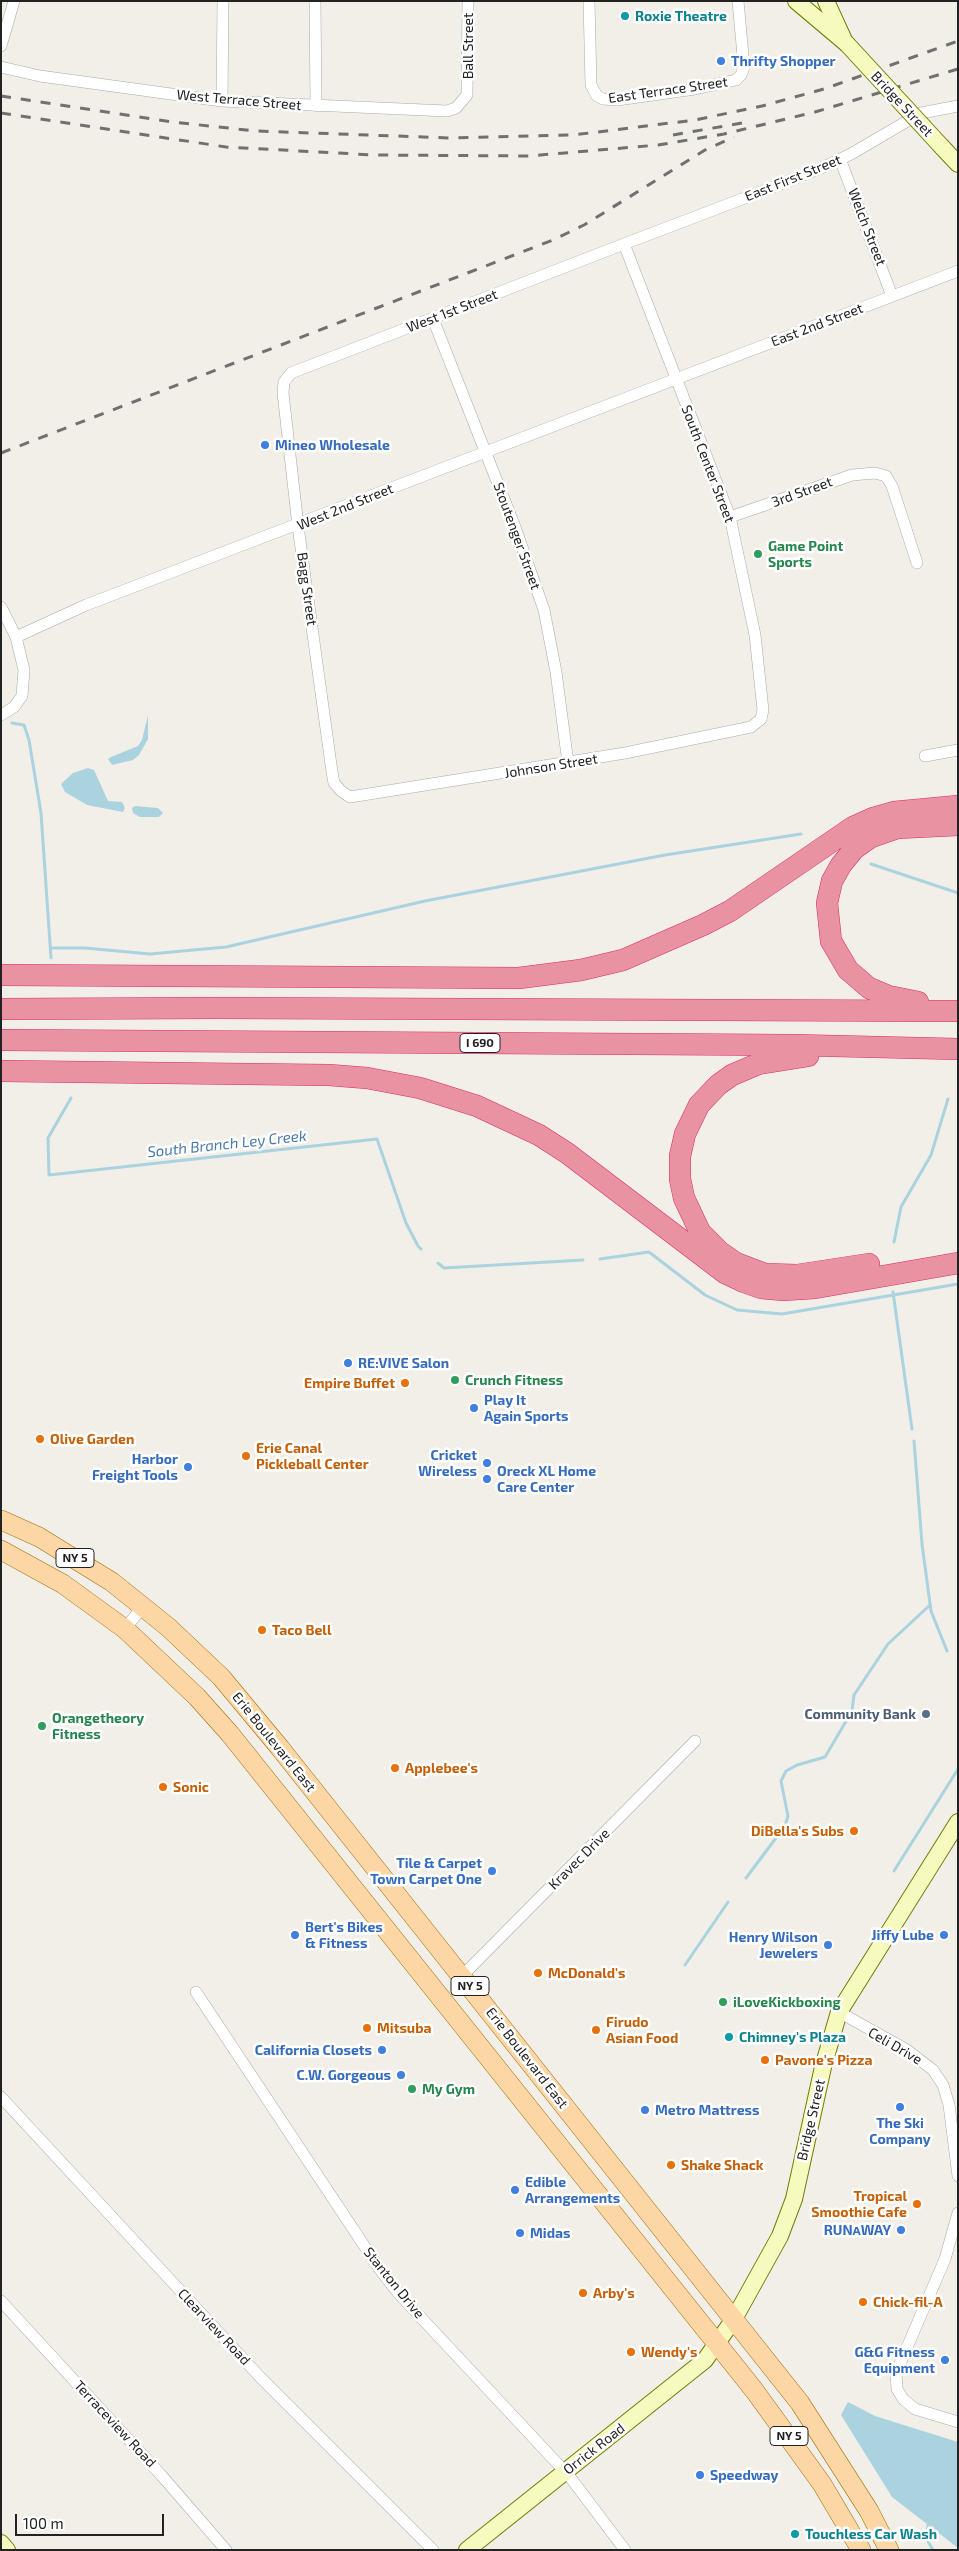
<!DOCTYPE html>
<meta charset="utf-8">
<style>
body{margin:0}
#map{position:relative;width:959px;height:2551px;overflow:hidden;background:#f2efe9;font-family:"Exo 2",sans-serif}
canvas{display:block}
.frame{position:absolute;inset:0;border:2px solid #222;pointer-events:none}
.scale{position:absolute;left:15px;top:2514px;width:149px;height:22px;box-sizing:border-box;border:2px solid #222;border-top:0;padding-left:6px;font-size:15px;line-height:18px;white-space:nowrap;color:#222;-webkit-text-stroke:4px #fff;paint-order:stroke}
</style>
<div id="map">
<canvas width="959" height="2551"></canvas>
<div class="frame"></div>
<div class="scale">100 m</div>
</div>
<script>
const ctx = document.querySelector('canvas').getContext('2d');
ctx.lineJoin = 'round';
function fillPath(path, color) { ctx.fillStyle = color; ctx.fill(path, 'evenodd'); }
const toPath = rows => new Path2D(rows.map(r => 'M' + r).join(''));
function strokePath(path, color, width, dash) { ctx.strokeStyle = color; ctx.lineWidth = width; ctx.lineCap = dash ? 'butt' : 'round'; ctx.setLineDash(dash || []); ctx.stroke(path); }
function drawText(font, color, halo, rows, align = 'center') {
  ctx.font = font + ' "Exo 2",sans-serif'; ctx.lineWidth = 5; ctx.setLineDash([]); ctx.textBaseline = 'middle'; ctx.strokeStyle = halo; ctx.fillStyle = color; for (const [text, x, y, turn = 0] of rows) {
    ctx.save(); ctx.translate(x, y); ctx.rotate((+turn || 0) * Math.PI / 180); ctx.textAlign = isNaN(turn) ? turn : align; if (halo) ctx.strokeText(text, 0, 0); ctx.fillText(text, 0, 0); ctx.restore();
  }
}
const water = toPath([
 [148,715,148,739,139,755,133,760,112,765,108,759,111,757,138,746,142,740],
 [88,768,94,770,108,801,122,802,125,808,123,812,87,805,65,792,61,784,73,773],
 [135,806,158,808,163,813,159,817,140,817,133,813,132,808],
 [848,2402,875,2416,958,2442,958,2548,892,2497,841,2415]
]);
const stream = toPath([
 [12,723,24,725,29,740,41,813,51,958],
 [871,864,958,893],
 [51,948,85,948,150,954,226,947,425,901,665,855,801,834],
 [71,1098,48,1138,49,1175,377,1139,406,1223,418,1246,421,1249],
 [894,1242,901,1207,931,1155,948,1099],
 [600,1259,649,1252,705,1295,737,1310,782,1314,958,1284],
 [438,1263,444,1268,583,1260],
 [893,1292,912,1429],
 [914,1441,922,1544,931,1611,947,1651],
 [894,1871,958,1769],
 [746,1878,785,1826,788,1816,781,1781,786,1771,797,1765,825,1757,852,1711,854,1695,888,1644,930,1605],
 [685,1965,728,1902],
 [928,2525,926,2538,933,2550]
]);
const street = toPath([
 [315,1,316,106],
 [589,1,591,85,597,96,603,99,617,100,695,89,736,80,741,75,744,67,738,1],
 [1,46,14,1],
 [1,67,40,76,222,101,447,111,456,108,467,95,468,1],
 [222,101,223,1],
 [840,159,892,296],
 [624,244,730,517,755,635,763,710,761,719,751,727,625,753,350,797,341,791,334,783,332,772,298,526,283,393,284,382,291,373,624,244,771,188,826,166,851,154,921,113,958,106],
 [433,319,515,527,544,610,556,672,568,763],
 [730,517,852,475,875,473,886,476,892,486,917,563],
 [1,607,16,637,24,670,22,696,14,707,1,715],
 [16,637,86,605,958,271],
 [925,756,958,750],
 [125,1629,143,1606],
 [462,1976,695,1741],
 [196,1992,381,2271,399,2294,570,2477,625,2550],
 [839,2012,907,2050,933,2070,943,2085,949,2105,958,2176],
 [1,2097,260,2377,433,2550],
 [958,2213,945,2259,896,2373,897,2389,903,2399,915,2409,958,2422],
 [1,2301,162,2476,226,2550]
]);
const secondary = toPath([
 [796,1,847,44],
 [826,1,843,38],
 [942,147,958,164],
 [1,2543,7,2550],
 [467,2550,705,2360,734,2319,780,2236,794,2199,823,2067,839,2012,958,1822]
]);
const primary = toPath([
 [1,1520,39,1537,112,1582,168,1627,221,1677,280,1748,800,2403,869,2511,889,2550],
 [1,1550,63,1584,125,1629,197,1697,230,1734,754,2390,822,2484,861,2550]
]);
const highway = toPath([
 [1,975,519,978,581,970,623,960,703,925,730,911,853,827,873,818,894,812,958,806],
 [918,1002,888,996,869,988,848,970,831,941,827,903,832,881,841,865,854,849,871,837,897,828,958,825],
 [1,1009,216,1008,958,1011],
 [1,1040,793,1045,958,1049],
 [808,1056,758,1064,732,1075,718,1085,699,1105,685,1134,680,1156,680,1179,684,1198,700,1232,720,1252,736,1263,765,1274,797,1275,869,1264],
 [1,1071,329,1075,367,1078,420,1088,477,1106,539,1135,567,1153,725,1273,744,1282,761,1288,783,1290,815,1288,958,1263]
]);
const rail = toPath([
 [1,96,172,122,256,131,451,138,573,135,695,120,762,106,824,89,958,41],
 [1,113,226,147,374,155,529,156,658,145,724,134,815,112,958,69],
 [673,135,742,123],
 [1,453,553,240,584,225,705,150,734,137]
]);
const secondaryBridge = toPath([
 [847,44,942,147]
]);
const markers = [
 [625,16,5,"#0f9aa8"],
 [721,61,5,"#3f7fe0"],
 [265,445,5,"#3f7fe0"],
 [758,554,5,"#2e9e5b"],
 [348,1363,5,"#3f7fe0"],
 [455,1380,5,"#2e9e5b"],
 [405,1383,5,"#e8710a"],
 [474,1408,5,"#3f7fe0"],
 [40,1439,5,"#e8710a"],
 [246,1456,5,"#e8710a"],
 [487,1463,5,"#3f7fe0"],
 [188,1467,5,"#3f7fe0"],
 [487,1479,5,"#3f7fe0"],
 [262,1630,5,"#e8710a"],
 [926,1714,5,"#5c6f8a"],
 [42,1726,5,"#2e9e5b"],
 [395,1768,5,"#e8710a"],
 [163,1787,5,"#e8710a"],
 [854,1831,5,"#e8710a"],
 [492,1871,5,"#3f7fe0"],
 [295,1935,5,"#3f7fe0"],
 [944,1935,5,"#3f7fe0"],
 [828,1945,5,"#3f7fe0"],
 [538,1973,5,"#e8710a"],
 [723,2002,5,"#2e9e5b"],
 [367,2028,5,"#e8710a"],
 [596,2030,5,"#e8710a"],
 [729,2037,5,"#0f9aa8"],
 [382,2050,5,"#3f7fe0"],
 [765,2060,5,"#e8710a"],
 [401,2075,5,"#3f7fe0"],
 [412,2089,5,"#2e9e5b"],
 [900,2107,5,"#3f7fe0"],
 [645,2110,5,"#3f7fe0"],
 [671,2165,5,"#e8710a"],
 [515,2190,5,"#3f7fe0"],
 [917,2204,5,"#e8710a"],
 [901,2230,5,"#3f7fe0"],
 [520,2233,5,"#3f7fe0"],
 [583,2293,5,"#e8710a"],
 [863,2302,5,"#e8710a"],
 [631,2352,5,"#e8710a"],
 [945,2360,5,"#3f7fe0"],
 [700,2475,5,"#3f7fe0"],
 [795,2534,5,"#0f9aa8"]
];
const shields = [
 [480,1043,40],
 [75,1558,38],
 [470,1986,38],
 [789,2436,38]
];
const shieldNames = [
 ["I 690",480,1043],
 ["NY 5",75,1558],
 ["NY 5",470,1986],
 ["NY 5",789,2436]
];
const cultureNames = [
 ["Roxie Theatre",635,16],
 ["Chimney's Plaza",739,2037],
 ["Touchless Car Wash",805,2534]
];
const streetNames = [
 ["Ball Street",468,46,-90],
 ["East Terrace Street",668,90,-8],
 ["West Terrace Street",239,100,5],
 ["Bridge Street",902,104,47],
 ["East First Street",793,178,-22],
 ["Welch Street",867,227,69],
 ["West 1st Street",452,311,-21],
 ["East 2nd Street",817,325,-21],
 ["South Center Street",708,464,69],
 ["3rd Street",802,492,-20],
 ["West 2nd Street",345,507,-22],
 ["Stoutenger Street",517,536,70],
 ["Bagg Street",307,589,82],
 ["Johnson Street",551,766,-9],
 ["Erie Boulevard East",274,1742,51],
 ["Kravec Drive",579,1859,-45],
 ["Celi Drive",895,2046,30],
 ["Erie Boulevard East",527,2058,52],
 ["Bridge Street",811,2120,-77],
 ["Stanton Drive",394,2283,51],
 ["Clearview Road",214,2327,47],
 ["Terraceview Road",115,2424,47],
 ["Orrick Road",594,2449,-38]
];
const shopNames = [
 ["Thrifty Shopper",731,61],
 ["Mineo Wholesale",275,445],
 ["RE:VIVE Salon",358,1363],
 ["Play It",484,1400],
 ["Again Sports",484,1416],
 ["Cricket",477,1455,"right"],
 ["Wireless",477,1471,"right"],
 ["Harbor",178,1459,"right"],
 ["Freight Tools",178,1475,"right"],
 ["Oreck XL Home",497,1471],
 ["Care Center",497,1487],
 ["Tile & Carpet",482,1863,"right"],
 ["Town Carpet One",482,1879,"right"],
 ["Bert's Bikes",305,1927],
 ["& Fitness",305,1943],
 ["Jiffy Lube",934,1935,"right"],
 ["Henry Wilson",818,1937,"right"],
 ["Jewelers",818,1953,"right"],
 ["California Closets",372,2050,"right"],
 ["C.W. Gorgeous",391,2075,"right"],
 ["Metro Mattress",655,2110],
 ["The Ski",900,2123,"center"],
 ["Company",900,2139,"center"],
 ["Edible",525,2182],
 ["Arrangements",525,2198],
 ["RUNᴀWAY",891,2230,"right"],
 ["Midas",530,2233],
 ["G&G Fitness",935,2352,"right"],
 ["Equipment",935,2368,"right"],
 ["Speedway",710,2475]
];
const leisureNames = [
 ["Game Point",768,546],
 ["Sports",768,562],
 ["Crunch Fitness",465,1380],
 ["Orangetheory",52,1718],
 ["Fitness",52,1734],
 ["iLoveKickboxing",733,2002],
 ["My Gym",422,2089]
];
const foodNames = [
 ["Empire Buffet",395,1383,"right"],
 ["Olive Garden",50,1439],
 ["Erie Canal",256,1448],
 ["Pickleball Center",256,1464],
 ["Taco Bell",272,1630],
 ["Applebee's",405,1768],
 ["Sonic",173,1787],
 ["DiBella's Subs",844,1831,"right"],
 ["McDonald's",548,1973],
 ["Firudo",606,2022],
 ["Asian Food",606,2038],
 ["Mitsuba",377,2028],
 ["Pavone's Pizza",775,2060],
 ["Shake Shack",681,2165],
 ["Tropical",907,2196,"right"],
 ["Smoothie Cafe",907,2212,"right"],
 ["Arby's",593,2293],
 ["Chick-fil-A",873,2302],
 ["Wendy's",641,2352]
];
const serviceNames = [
 ["Community Bank",916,1714]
];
const waterNames = [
 ["South Branch Ley Creek",227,1144,-6]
];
fillPath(water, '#aad3df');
strokePath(stream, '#aad3df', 3);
strokePath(street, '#a9a9a9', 12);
strokePath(secondary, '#707d05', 18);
strokePath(primary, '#a06b00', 20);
strokePath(highway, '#dc2a67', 22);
strokePath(street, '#fff', 11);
strokePath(secondary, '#f7fabf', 16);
strokePath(primary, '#fcd6a4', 19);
strokePath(highway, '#e892a2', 21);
strokePath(rail, '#707070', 3, [10, 10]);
strokePath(secondaryBridge, '#707d05', 18, []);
strokePath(secondaryBridge, '#f7fabf', 16);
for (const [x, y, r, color] of markers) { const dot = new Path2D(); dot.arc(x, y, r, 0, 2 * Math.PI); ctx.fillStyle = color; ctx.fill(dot); strokePath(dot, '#fff', 2); }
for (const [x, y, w] of shields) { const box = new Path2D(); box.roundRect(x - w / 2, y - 9.5, w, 19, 4); ctx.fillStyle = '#fff'; ctx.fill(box); strokePath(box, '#222', 1); }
drawText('bold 12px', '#222', null, shieldNames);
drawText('bold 14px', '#0d838f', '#fff', cultureNames, 'left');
drawText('14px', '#222', '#fff', streetNames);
drawText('bold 14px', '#366cbe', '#fff', shopNames, 'left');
drawText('bold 14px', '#27864d', '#fff', leisureNames, 'left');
drawText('bold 14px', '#c56008', '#fff', foodNames, 'left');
drawText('bold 14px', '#4e5e75', '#fff', serviceNames, 'right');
drawText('italic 15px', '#4a7aab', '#fff', waterNames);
</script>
